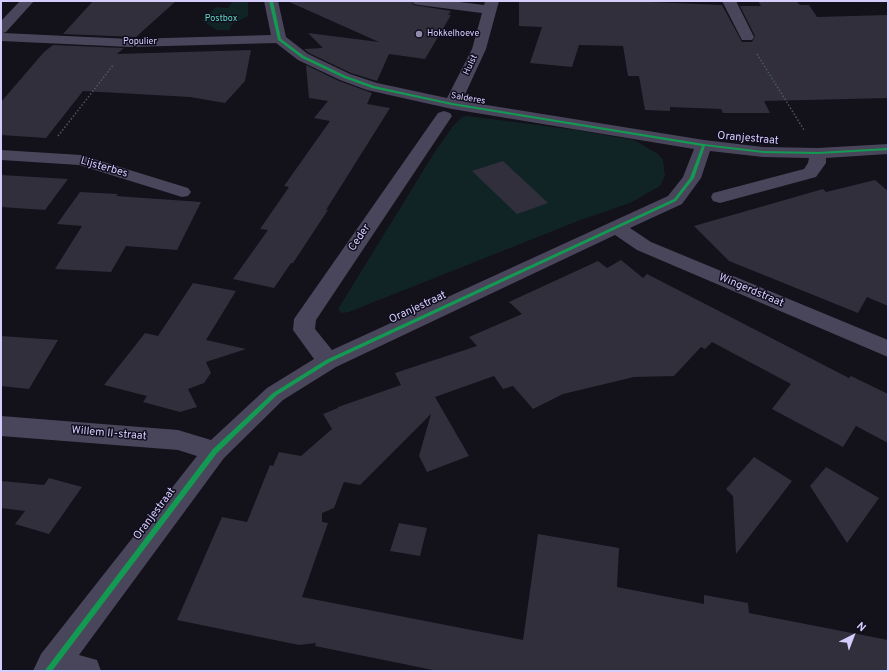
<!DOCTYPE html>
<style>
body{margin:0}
#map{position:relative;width:889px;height:672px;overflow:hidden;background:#13111a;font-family:Overpass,sans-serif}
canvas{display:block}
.frame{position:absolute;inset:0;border:2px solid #d5cdfc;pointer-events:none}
.north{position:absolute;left:833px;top:616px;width:40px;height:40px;-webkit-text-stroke:3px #110d1e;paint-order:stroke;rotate:42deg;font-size:11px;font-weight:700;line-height:16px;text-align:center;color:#d5cdfc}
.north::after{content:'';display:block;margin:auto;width:14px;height:18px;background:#d5cdfc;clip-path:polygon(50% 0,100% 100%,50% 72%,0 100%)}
</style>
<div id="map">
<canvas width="889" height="672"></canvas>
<div class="frame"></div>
<div class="north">N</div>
</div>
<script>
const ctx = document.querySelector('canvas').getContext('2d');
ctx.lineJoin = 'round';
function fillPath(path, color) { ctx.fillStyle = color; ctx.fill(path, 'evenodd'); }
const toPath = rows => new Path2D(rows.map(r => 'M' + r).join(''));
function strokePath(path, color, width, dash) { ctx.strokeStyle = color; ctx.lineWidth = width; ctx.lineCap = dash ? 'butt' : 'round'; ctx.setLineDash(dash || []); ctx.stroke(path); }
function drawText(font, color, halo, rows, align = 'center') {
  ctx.font = font + ' Overpass,sans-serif'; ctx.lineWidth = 3; ctx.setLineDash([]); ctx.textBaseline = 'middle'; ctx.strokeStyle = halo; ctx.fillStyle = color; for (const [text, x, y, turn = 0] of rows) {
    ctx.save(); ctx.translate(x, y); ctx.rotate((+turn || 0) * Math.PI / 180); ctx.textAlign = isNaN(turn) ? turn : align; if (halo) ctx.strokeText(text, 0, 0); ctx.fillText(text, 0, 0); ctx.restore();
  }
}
const green = toPath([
 [233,1,248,1,248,16,231,25,230,30,217,30,202,21,216,7,228,8],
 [468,116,576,130,634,140,658,154,663,160,665,176,660,186,630,203,578,221,349,312,342,313,338,309,436,150,453,126,462,117]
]);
const building = toPath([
 [93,1,176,1,136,37,63,34],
 [287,1,411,1,414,5,451,11,448,15,451,15,425,59,389,54,377,81,351,73,309,53,304,49,323,48,308,33,379,42],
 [519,1,625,1,722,5,742,42,752,42,755,36,740,6,761,6,758,1,796,1,800,5,809,5,817,17,888,15,888,98,764,101,770,113,723,113,721,109,670,107,670,111,645,110,639,76,628,76,623,46,579,45,572,67,530,63,542,27,519,26],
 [53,45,124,48,117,54,251,50,245,81,225,103,190,97,83,91,46,138,1,135,1,102,44,52],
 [306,65,339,81,372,93,367,104,390,108,326,210,328,210,293,263,291,263,274,288,233,279,268,230,260,229,289,187,284,186,330,121,314,118,328,101,309,98],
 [503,161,548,203,517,214,472,171],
 [1,175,68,179,45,210,1,207],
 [875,180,888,191,888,306,867,297,858,313,729,261,694,226,823,189,826,192],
 [80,192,118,194,116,196,201,202,177,250,126,246,111,272,55,269,82,226,57,224],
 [621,260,643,278,647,274,849,378,851,376,888,394,888,443,856,426,843,447,772,409,791,384,712,342,705,349,701,347,674,376,634,377,563,394,533,409,513,386,503,389,494,376,435,397,469,456,427,472,419,456,431,414,360,485,344,482,334,508,322,513,322,522,328,523,302,597,523,640,538,534,619,548,617,587,704,604,704,595,748,603,749,613,888,640,888,671,438,671,315,646,316,643,299,645,177,620,222,517,247,522,270,465,273,466,279,452,301,456,332,429,323,414,338,408,338,407,401,385,395,373,477,346,469,337,522,314,509,302,598,261,607,268],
 [193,283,236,291,206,340,246,349,206,362,211,373,204,383,188,389,197,407,180,412,143,402,147,396,104,385,145,333,158,336],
 [1,336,58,340,29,389,1,386],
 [754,457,792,481,736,554,733,496,726,489],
 [826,467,879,498,847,543,810,486],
 [49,478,82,487,49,534,15,524,25,511,1,508,1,481,44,485],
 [399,523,427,528,420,556,390,551]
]);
const path = toPath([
 [757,54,804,130],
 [58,136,114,64]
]);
const minor = toPath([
 [20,1,34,1,6,32,3,33,130,39,271,35,264,1,278,1,286,37,308,54,350,74,377,83,447,98,472,49,482,13,419,5,414,4,412,1,451,1,484,5,485,1,499,1,486,49,462,101,704,140,763,147,818,148,888,144,888,154,826,158,826,163,816,177,720,203,713,201,711,197,713,193,804,169,808,163,809,158,763,157,710,151,701,178,682,204,630,228,651,242,888,340,888,357,637,250,615,235,336,367,283,400,224,458,79,655,97,660,101,671,33,671,41,654,197,456,178,450,1,436,1,416,178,430,211,440,267,388,314,359,293,330,294,319,438,113,444,111,450,113,452,116,316,320,315,329,332,350,668,196,683,177,694,149,452,109,367,90,340,80,298,60,276,43,130,47,1,41,1,21,20,1],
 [722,1,736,1,754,37,752,40,742,40,722,1],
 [1,150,81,155,188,188,191,192,188,196,182,197,79,165,1,160,1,150]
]);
const cycleway = toPath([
 [269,1,273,1,281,39,304,56,346,76,374,86,452,103,704,144,763,151,818,152,888,148,888,150,818,154,763,153,705,146,694,178,676,201,330,362,277,395,217,453,52,671,45,671,46,669,213,449,273,393,326,360,674,199,690,178,702,146,452,105,372,88,344,78,302,58,278,40,269,1]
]);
const markers = [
 [419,34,4,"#918bad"]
];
const farParknames = [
 ["Postbox",221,19]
];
const farPoinames = [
 ["Hokkelhoeve",427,34]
];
const farStreetnames = [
 ["Populier",140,42],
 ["Hulst",471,65,-65],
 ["Salderes",468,99,10]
];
const streetNames = [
 ["Oranjestraat",748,139,5],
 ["Lijsterbes",104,168,16],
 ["Ceder",360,238,-56],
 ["Wingerdstraat",751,291,23],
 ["Oranjestraat",418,308,-25],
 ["Willem II-straat",109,434,5],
 ["Oranjestraat",155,514,-53]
];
fillPath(green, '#112425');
fillPath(building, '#312f3c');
strokePath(path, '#4c5866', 1.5, [1.5, 2]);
fillPath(minor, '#49465b');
fillPath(cycleway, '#139951');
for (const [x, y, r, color] of markers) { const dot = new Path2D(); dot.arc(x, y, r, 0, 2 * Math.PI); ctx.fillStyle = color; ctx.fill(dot); strokePath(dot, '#110d1e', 1.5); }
drawText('9px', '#5ed8c0', '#110d1e', farParknames);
drawText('9px', '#d5cdfc', '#110d1e', farPoinames, 'left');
drawText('9px', '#d5cdfc', '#110d1e', farStreetnames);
drawText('11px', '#d5cdfc', '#110d1e', streetNames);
</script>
